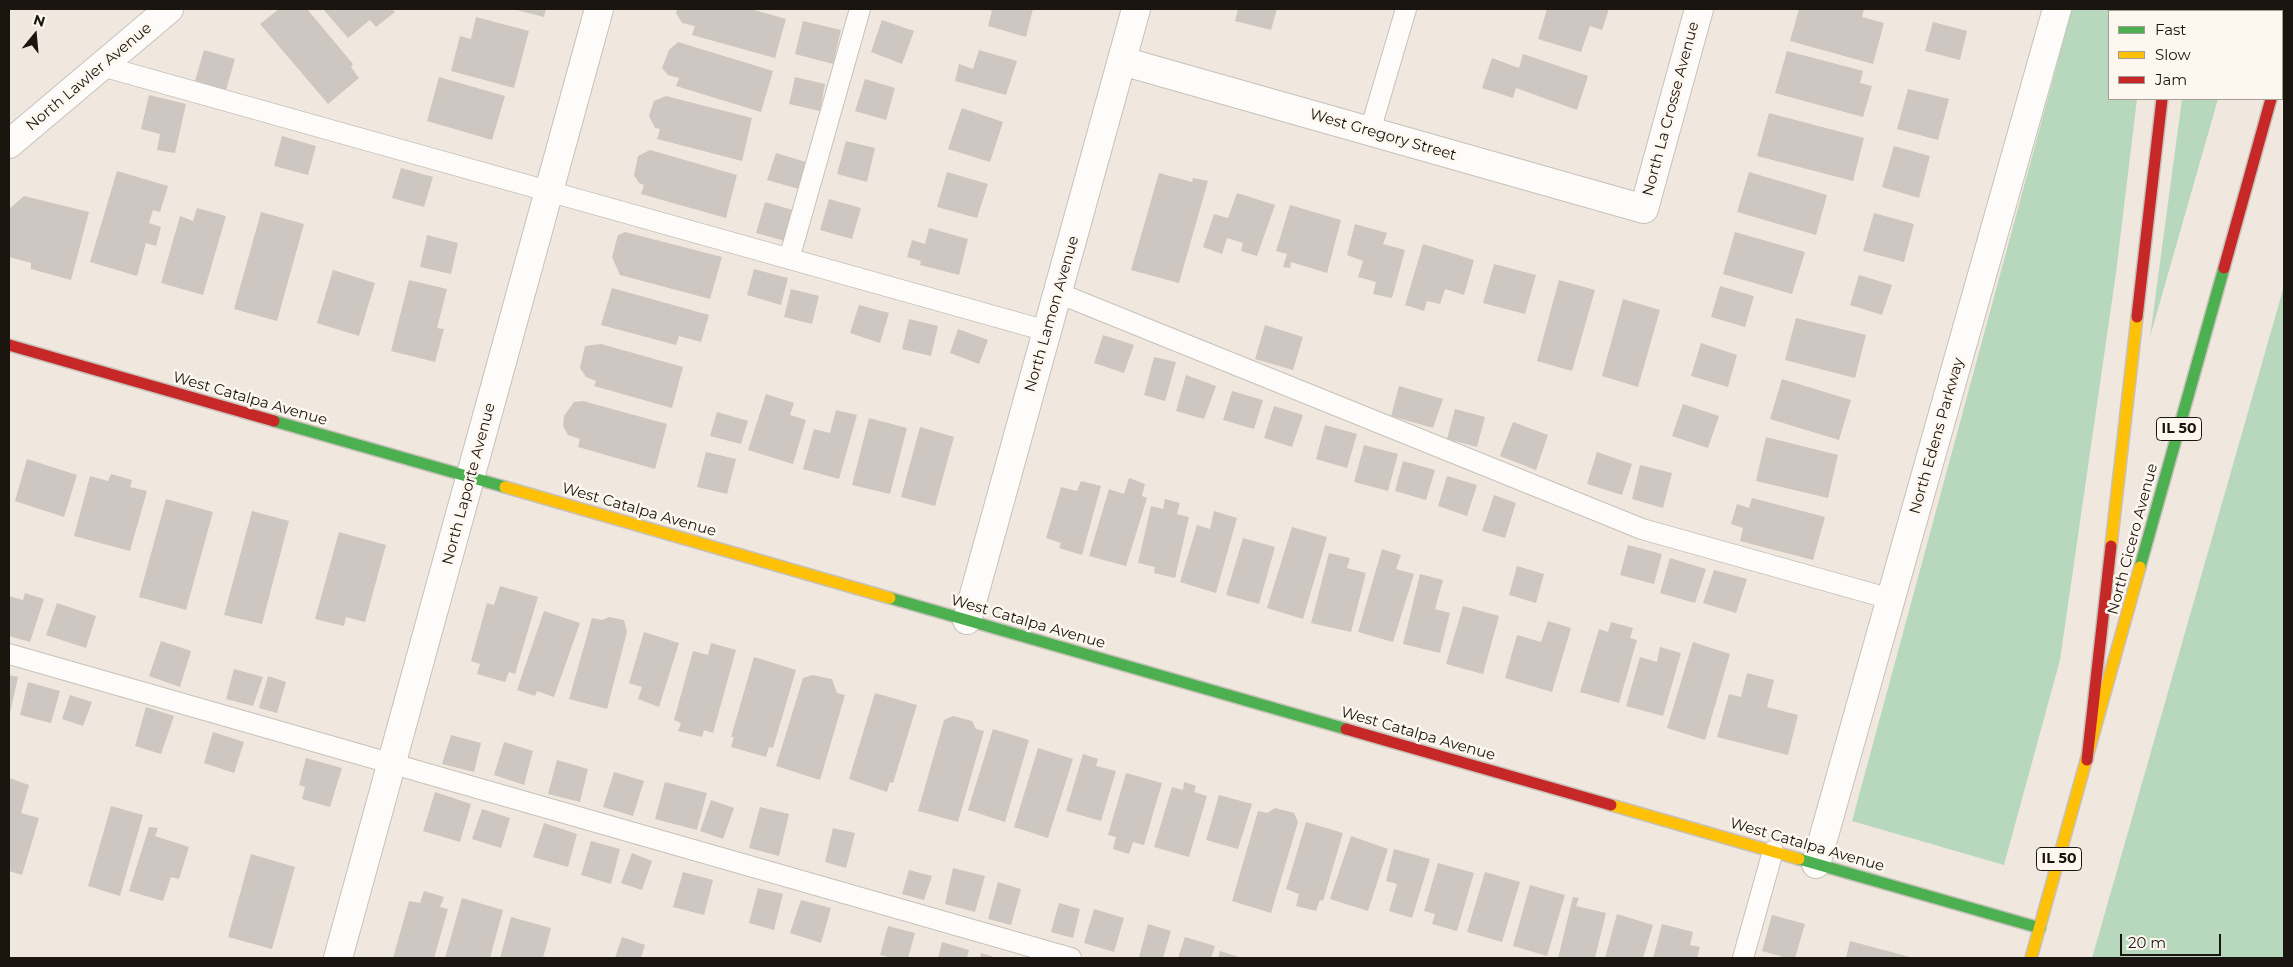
<!DOCTYPE html>
<style>
body{margin:0}
#map{position:relative;width:2293px;height:967px;overflow:hidden;background:#f0e8de;font-family:Montserrat,sans-serif}
canvas{display:block}
.frame{position:absolute;inset:0;border:10px solid #1a150f;pointer-events:none}
.legend{position:absolute;left:2108px;top:10px;width:175px;height:90px;box-sizing:border-box;background:#fdf7f0;border:1px solid #a29d96;margin:0;padding:6px 9px;list-style:none;font-size:15px;color:#1a150f}
.legend li{display:flex;align-items:center;gap:10px;height:25px}
.legend b{width:25px;border:1px solid #a29d96}
.north{position:absolute;left:10px;top:10px;width:50px;height:50px;-webkit-text-stroke:4px #fdf7f0;paint-order:stroke;rotate:17deg;font-size:14px;font-weight:700;line-height:20px;text-align:center;color:#1a150f}
.north::after{content:'';display:block;margin:auto;width:18px;height:22px;background:#1a150f;clip-path:polygon(50% 0,100% 100%,50% 72%,0 100%)}
.scale{position:absolute;left:2120px;top:934px;width:101px;height:22px;box-sizing:border-box;border:2px solid #1a150f;border-top:0;padding-left:6px;font-size:15px;line-height:18px;white-space:nowrap;color:#1a150f;-webkit-text-stroke:4px #fdf7f0;paint-order:stroke}
</style>
<div id="map">
<canvas width="2293" height="967"></canvas>
<div class="frame"></div>
<ul class="legend">
<li><b style="height:6px;background:#4caf50"></b>Fast</li>
<li><b style="height:6px;background:#ffc107"></b>Slow</li>
<li><b style="height:6px;background:#c62828"></b>Jam</li>
</ul>
<div class="north">N</div>
<div class="scale">20 m</div>
</div>
<script>
const ctx = document.querySelector('canvas').getContext('2d');
ctx.lineJoin = 'round';
function fillPath(path, color) { ctx.fillStyle = color; ctx.fill(path, 'evenodd'); }
const toPath = rows => new Path2D(rows.map(r => 'M' + r).join(''));
function strokePath(path, color, width, dash) { ctx.strokeStyle = color; ctx.lineWidth = width; ctx.lineCap = dash ? 'butt' : 'round'; ctx.setLineDash(dash || []); ctx.stroke(path); }
function drawText(font, color, halo, rows, align = 'center') {
  ctx.font = font + ' Montserrat,sans-serif'; ctx.lineWidth = 5; ctx.setLineDash([]); ctx.textBaseline = 'middle'; ctx.strokeStyle = halo; ctx.fillStyle = color; for (const [text, x, y, turn = 0] of rows) {
    ctx.save(); ctx.translate(x, y); ctx.rotate((+turn || 0) * Math.PI / 180); ctx.textAlign = isNaN(turn) ? turn : align; if (halo) ctx.strokeText(text, 0, 0); ctx.fillText(text, 0, 0); ctx.restore();
  }
}
const green = toPath([
 [2072,9,2148,9,2148,11,2109,11,2109,99,2137,99,2116,273,2060,660,2004,865,1852,821],
 [2194,9,2243,9,2243,11,2193,11],
 [2182,99,2218,99,2150,337],
 [2284,286,2284,958,2092,958]
]);
const building = toPath([
 [279,9,307,9,353,64,351,67,359,78,328,104,260,24],
 [323,9,392,9,395,12,376,27,370,20,348,38],
 [513,9,546,9,544,17],
 [677,9,751,9,786,19,775,58,692,35,695,26,682,23,676,13],
 [986,9,1033,9,1026,37,988,26,992,11],
 [1238,9,1277,9,1271,30,1235,21],
 [1547,9,1609,9,1602,30,1590,26,1581,52,1538,39],
 [1799,9,1864,9,1862,17,1884,23,1873,64,1790,41],
 [476,17,529,31,514,88,451,71,460,36,471,39],
 [882,20,914,31,902,64,871,52],
 [803,21,841,30,833,64,795,54],
 [1933,22,1967,31,1960,60,1925,51],
 [678,42,773,71,761,112,676,86,679,78,668,75,662,68,669,50],
 [204,50,235,59,226,90,195,81],
 [979,50,1017,61,1006,95,955,81,959,64,973,69],
 [1787,51,1863,71,1860,83,1872,86,1863,117,1775,93],
 [1523,54,1588,76,1577,110,1516,88,1513,98,1482,88,1492,58,1519,68],
 [439,77,505,96,492,140,427,121],
 [795,77,825,84,820,111,789,104],
 [865,79,895,88,886,120,855,111],
 [1908,89,1949,99,1938,140,1897,129],
 [149,95,186,104,175,153,157,150,160,134,141,129],
 [666,96,752,118,742,161,657,139,660,129,655,128,649,116,654,101],
 [962,108,1003,122,990,162,948,149],
 [1769,113,1864,138,1853,181,1757,156],
 [282,136,316,146,308,175,274,166],
 [846,141,875,148,867,182,837,174],
 [1894,146,1930,156,1919,198,1882,187],
 [650,150,737,175,726,218,641,194,644,185,639,183,634,175,638,156],
 [776,153,806,162,799,189,767,180],
 [401,168,433,177,424,207,392,198],
 [117,171,168,186,160,212,153,210,149,223,161,227,156,246,146,243,137,276,90,262],
 [947,172,988,184,977,218,937,207],
 [1749,172,1827,195,1816,235,1737,212],
 [1159,173,1192,182,1193,178,1208,181,1179,283,1131,270],
 [1237,193,1275,205,1257,256,1241,251,1243,243,1227,238,1222,254,1203,247,1214,214,1228,218],
 [24,196,89,212,71,280,31,269,31,263,9,257,9,209],
 [829,199,861,208,852,239,820,230],
 [765,202,793,210,785,241,756,233],
 [1290,205,1341,220,1327,273,1291,262,1290,268,1283,267,1287,254,1276,251],
 [197,208,226,216,203,295,161,283,180,216,193,221],
 [261,212,304,224,277,321,234,309],
 [1874,213,1914,224,1904,262,1863,251],
 [1355,224,1387,233,1383,244,1405,250,1392,298,1373,294,1376,282,1358,277,1363,261,1347,255],
 [929,228,968,239,959,275,920,265,921,261,907,257,912,240,925,244],
 [625,232,722,257,710,299,620,275,612,257,618,235],
 [1735,232,1805,252,1792,294,1723,274],
 [427,235,458,243,451,274,420,267],
 [1423,244,1474,260,1464,295,1445,289,1440,304,1427,301,1424,311,1405,305],
 [1494,264,1536,275,1525,314,1483,303],
 [754,269,788,278,781,305,747,295],
 [333,270,375,283,359,336,317,323],
 [1859,275,1892,285,1882,315,1850,305],
 [409,280,447,289,437,328,444,329,435,362,391,351],
 [1559,280,1595,290,1572,371,1537,361],
 [1720,286,1754,296,1745,327,1711,317],
 [612,288,709,315,701,342,679,336,676,345,601,325],
 [791,289,819,296,812,324,784,317],
 [1623,299,1660,310,1638,387,1602,376],
 [859,305,889,313,880,343,850,333],
 [1796,318,1866,335,1855,378,1785,360],
 [909,319,938,326,931,356,902,349],
 [1265,325,1303,337,1293,370,1255,359],
 [958,329,988,340,979,364,950,353],
 [1103,335,1134,345,1124,373,1094,363],
 [1701,343,1737,355,1728,387,1691,376],
 [601,344,683,367,672,408,594,386,596,381,586,377,580,368,585,346],
 [1154,357,1176,362,1165,401,1144,395],
 [1186,375,1216,386,1204,419,1176,411],
 [1782,379,1851,400,1839,440,1770,419],
 [1399,386,1443,399,1433,428,1391,416],
 [1232,391,1263,400,1254,429,1223,420],
 [766,394,794,403,790,415,806,420,793,464,748,450],
 [583,401,667,424,655,469,578,447,580,439,568,435,563,426,564,416,574,402],
 [1683,404,1719,416,1708,448,1672,436],
 [1274,406,1303,415,1292,447,1264,438],
 [1455,409,1485,417,1477,447,1447,439],
 [836,410,857,415,839,479,803,469,814,429,830,433],
 [717,412,748,421,741,444,710,436],
 [869,418,907,428,890,494,852,485],
 [1513,422,1548,435,1536,470,1500,456],
 [1325,425,1357,434,1347,468,1316,459],
 [920,427,954,437,935,506,901,497],
 [1766,437,1838,455,1828,498,1756,481],
 [1364,445,1398,454,1388,491,1354,482],
 [706,452,736,459,727,494,697,487],
 [1597,452,1632,464,1622,495,1587,484],
 [27,459,77,475,64,517,15,501],
 [1403,461,1435,470,1426,500,1395,491],
 [1640,465,1672,473,1663,508,1632,499],
 [111,474,132,480,130,487,147,491,130,551,74,536,90,476,108,481],
 [1447,476,1477,485,1467,516,1438,506],
 [1129,478,1145,484,1142,496,1147,498,1126,566,1089,556,1109,489,1124,494],
 [1081,481,1101,486,1082,555,1059,548,1061,543,1046,538,1061,487,1077,491],
 [1494,495,1516,503,1505,538,1482,531],
 [1752,498,1825,517,1813,560,1740,541,1743,528,1731,524,1737,504,1749,508],
 [166,499,213,512,186,610,139,597],
 [1165,499,1180,503,1177,514,1189,517,1175,578,1154,573,1155,567,1138,563,1151,506,1163,509],
 [252,511,289,521,262,624,224,615],
 [1214,511,1237,518,1216,593,1180,582,1197,525,1210,529],
 [1292,527,1327,537,1303,619,1267,608],
 [339,532,386,545,365,622,346,617,344,626,315,619],
 [1243,538,1275,547,1259,604,1226,595],
 [1628,545,1662,554,1654,584,1620,575],
 [1382,549,1401,555,1396,569,1414,574,1393,642,1358,632],
 [1329,553,1350,558,1347,568,1366,573,1351,632,1311,623],
 [1670,558,1706,569,1695,603,1660,593],
 [1517,566,1544,574,1536,603,1509,595],
 [1714,570,1747,579,1736,613,1703,603],
 [1420,574,1443,580,1435,609,1450,613,1440,653,1403,644],
 [500,586,538,597,515,674,509,672,505,682,477,674,480,664,471,661,487,603,494,605],
 [25,593,44,599,30,642,9,636,9,596,23,600],
 [57,603,96,616,86,648,46,635],
 [1463,606,1499,616,1483,674,1446,664],
 [544,611,580,623,554,697,537,691,535,696,517,690],
 [609,617,624,620,627,632,607,709,569,699,592,618,602,620],
 [1548,621,1571,628,1552,692,1505,678,1517,635,1541,642],
 [1611,622,1633,628,1630,638,1637,640,1619,703,1580,692,1599,629,1608,632],
 [644,632,679,643,659,707,638,699,642,687,629,683],
 [161,641,191,651,180,687,149,676],
 [1693,642,1730,654,1705,740,1667,728],
 [711,643,736,650,713,733,704,730,702,737,678,731,681,723,674,720,693,651,708,655],
 [1660,647,1681,653,1663,716,1626,706,1640,657,1657,662],
 [754,657,796,670,773,748,769,747,766,757,731,747,734,737,731,737],
 [234,669,263,677,253,706,226,699],
 [1747,673,1774,680,1767,707,1798,715,1788,755,1717,737,1729,694,1741,697],
 [9,675,18,677,10,713,9,713],
 [812,675,832,679,837,693,845,695,820,780,776,766,803,678],
 [268,676,286,682,277,713,259,708],
 [28,682,60,691,51,723,20,715],
 [875,693,917,705,893,783,890,782,887,792,849,779],
 [70,695,92,702,83,726,62,719],
 [146,707,174,716,161,754,135,746],
 [953,716,972,721,976,729,984,731,958,822,918,811,944,720],
 [993,729,1029,740,1005,822,968,810],
 [213,732,244,742,234,773,204,763],
 [451,735,481,743,474,772,442,764],
 [504,742,533,751,524,785,494,775],
 [1038,748,1073,759,1048,838,1014,827],
 [1083,754,1098,759,1096,766,1116,771,1101,821,1066,811],
 [306,758,342,768,330,807,302,799,305,787,299,785],
 [557,760,588,769,580,802,548,794],
 [614,772,644,781,633,816,603,807],
 [1126,773,1162,783,1144,845,1133,842,1129,854,1113,849,1116,837,1108,835],
 [9,778,29,785,21,813,39,818,22,875,9,871],
 [665,782,707,793,697,830,655,819],
 [1184,782,1196,786,1194,792,1207,796,1189,857,1154,847,1172,787,1183,790],
 [435,792,471,804,460,842,423,831],
 [1219,795,1252,804,1238,849,1206,840],
 [711,800,734,808,723,839,700,831],
 [111,806,143,815,120,896,88,886],
 [760,807,789,814,779,856,749,848],
 [1275,808,1294,813,1298,822,1271,913,1232,901,1258,811,1267,813],
 [482,809,510,818,501,848,472,839],
 [1306,822,1343,833,1323,901,1320,900,1316,911,1296,906,1299,894,1286,889],
 [544,823,577,834,568,867,533,857],
 [149,827,158,828,155,836,189,847,179,879,171,877,163,901,129,891],
 [833,828,855,833,846,868,825,862],
 [1351,836,1388,849,1368,911,1330,899],
 [591,841,620,849,611,884,581,875],
 [1394,849,1430,859,1412,918,1389,911,1397,884,1386,881],
 [632,853,652,861,642,890,621,883],
 [251,854,295,867,272,949,228,937],
 [1438,863,1474,873,1457,931,1432,924,1435,914,1424,911],
 [953,868,985,876,975,912,945,904],
 [909,870,932,876,924,900,902,894],
 [683,872,713,880,704,915,673,907],
 [1485,872,1520,882,1502,942,1467,932],
 [998,882,1021,889,1011,925,988,919],
 [1530,885,1565,895,1547,956,1513,946],
 [758,888,783,894,774,930,749,923],
 [424,891,444,897,440,907,448,909,434,958,393,958,409,901,420,903],
 [1573,897,1579,898,1576,906,1606,913,1595,958,1558,958],
 [462,898,503,910,490,958,445,958],
 [801,900,831,908,821,943,790,933],
 [1059,903,1080,909,1073,938,1051,932],
 [1094,909,1124,918,1114,952,1084,943],
 [1617,914,1653,925,1643,958,1605,958],
 [1772,915,1805,924,1795,958,1787,958,1762,951],
 [511,917,551,928,543,958,500,958],
 [1148,924,1171,931,1163,958,1139,957],
 [1662,924,1693,932,1690,945,1700,947,1697,958,1653,958],
 [888,926,915,933,908,958,893,958,880,955],
 [622,937,645,945,641,958,615,958],
 [1185,937,1215,946,1211,958,1178,958],
 [1850,941,1914,958,1846,958],
 [942,942,969,950,967,958,938,958],
 [1220,951,1242,958,1218,958],
 [981,953,997,958,980,958]
]);
const lane = toPath([
 [102,66,1047,331],
 [1370,131,1406,9],
 [789,259,860,9],
 [1058,293,1642,529,1891,599],
 [9,654,1071,958],
 [1743,958,1773,851]
]);
const street = toPath([
 [1122,61,1644,209,1699,9],
 [9,144,169,9],
 [967,620,1136,9],
 [1816,864,2057,9],
 [338,958,599,9]
]);
const fast = toPath([
 [2271,9,2271,11],
 [274,421,505,487],
 [2140,567,2224,268],
 [890,598,1346,729],
 [1799,859,2040,928]
]);
const slow = toPath([
 [2172,9,2172,11],
 [505,487,890,598],
 [2111,546,2137,317],
 [1611,805,1799,859],
 [2031,958,2140,567]
]);
const jam = toPath([
 [2224,268,2271,99],
 [2137,317,2162,99],
 [9,345,274,421],
 [1346,729,1611,805],
 [2087,760,2111,546]
]);
const shields = [
 [2179,429,45],
 [2059,859,45]
];
const shieldNames = [
 ["IL 50",2179,429],
 ["IL 50",2059,859]
];
const streetNames = [
 ["North Lawler Avenue",89,77,-40],
 ["North La Crosse Avenue",1671,109,-75],
 ["West Gregory Street",1383,135,16],
 ["North Lamon Avenue",1052,314,-74],
 ["West Catalpa Avenue",250,399,16],
 ["North Edens Parkway",1937,436,-74],
 ["North Laporte Avenue",469,484,-75],
 ["West Catalpa Avenue",639,510,16],
 ["North Cicero Avenue",2133,539,-75],
 ["West Catalpa Avenue",1028,622,16],
 ["West Catalpa Avenue",1418,734,16],
 ["West Catalpa Avenue",1807,845,16]
];
fillPath(green, '#b8d8be');
fillPath(building, '#cec6c1');
strokePath(lane, '#c7c1b9', 22);
strokePath(street, '#c7c1b9', 30);
strokePath(fast, '#c7c1b9', 14);
strokePath(slow, '#c7c1b9', 14);
strokePath(jam, '#c7c1b9', 14);
strokePath(lane, '#fdfcfa', 20);
strokePath(street, '#fdfcfa', 28);
strokePath(fast, '#4caf50', 11);
strokePath(slow, '#ffc107', 11);
strokePath(jam, '#c62828', 11);
for (const [x, y, w] of shields) { const box = new Path2D(); box.roundRect(x - w / 2, y - 11.5, w, 23, 4); ctx.fillStyle = '#fdf7f0'; ctx.fill(box); strokePath(box, '#1a150f', 1); }
drawText('bold 14px', '#1a150f', null, shieldNames);
drawText('15px', '#1a150f', '#fdf7f0', streetNames);
</script>
